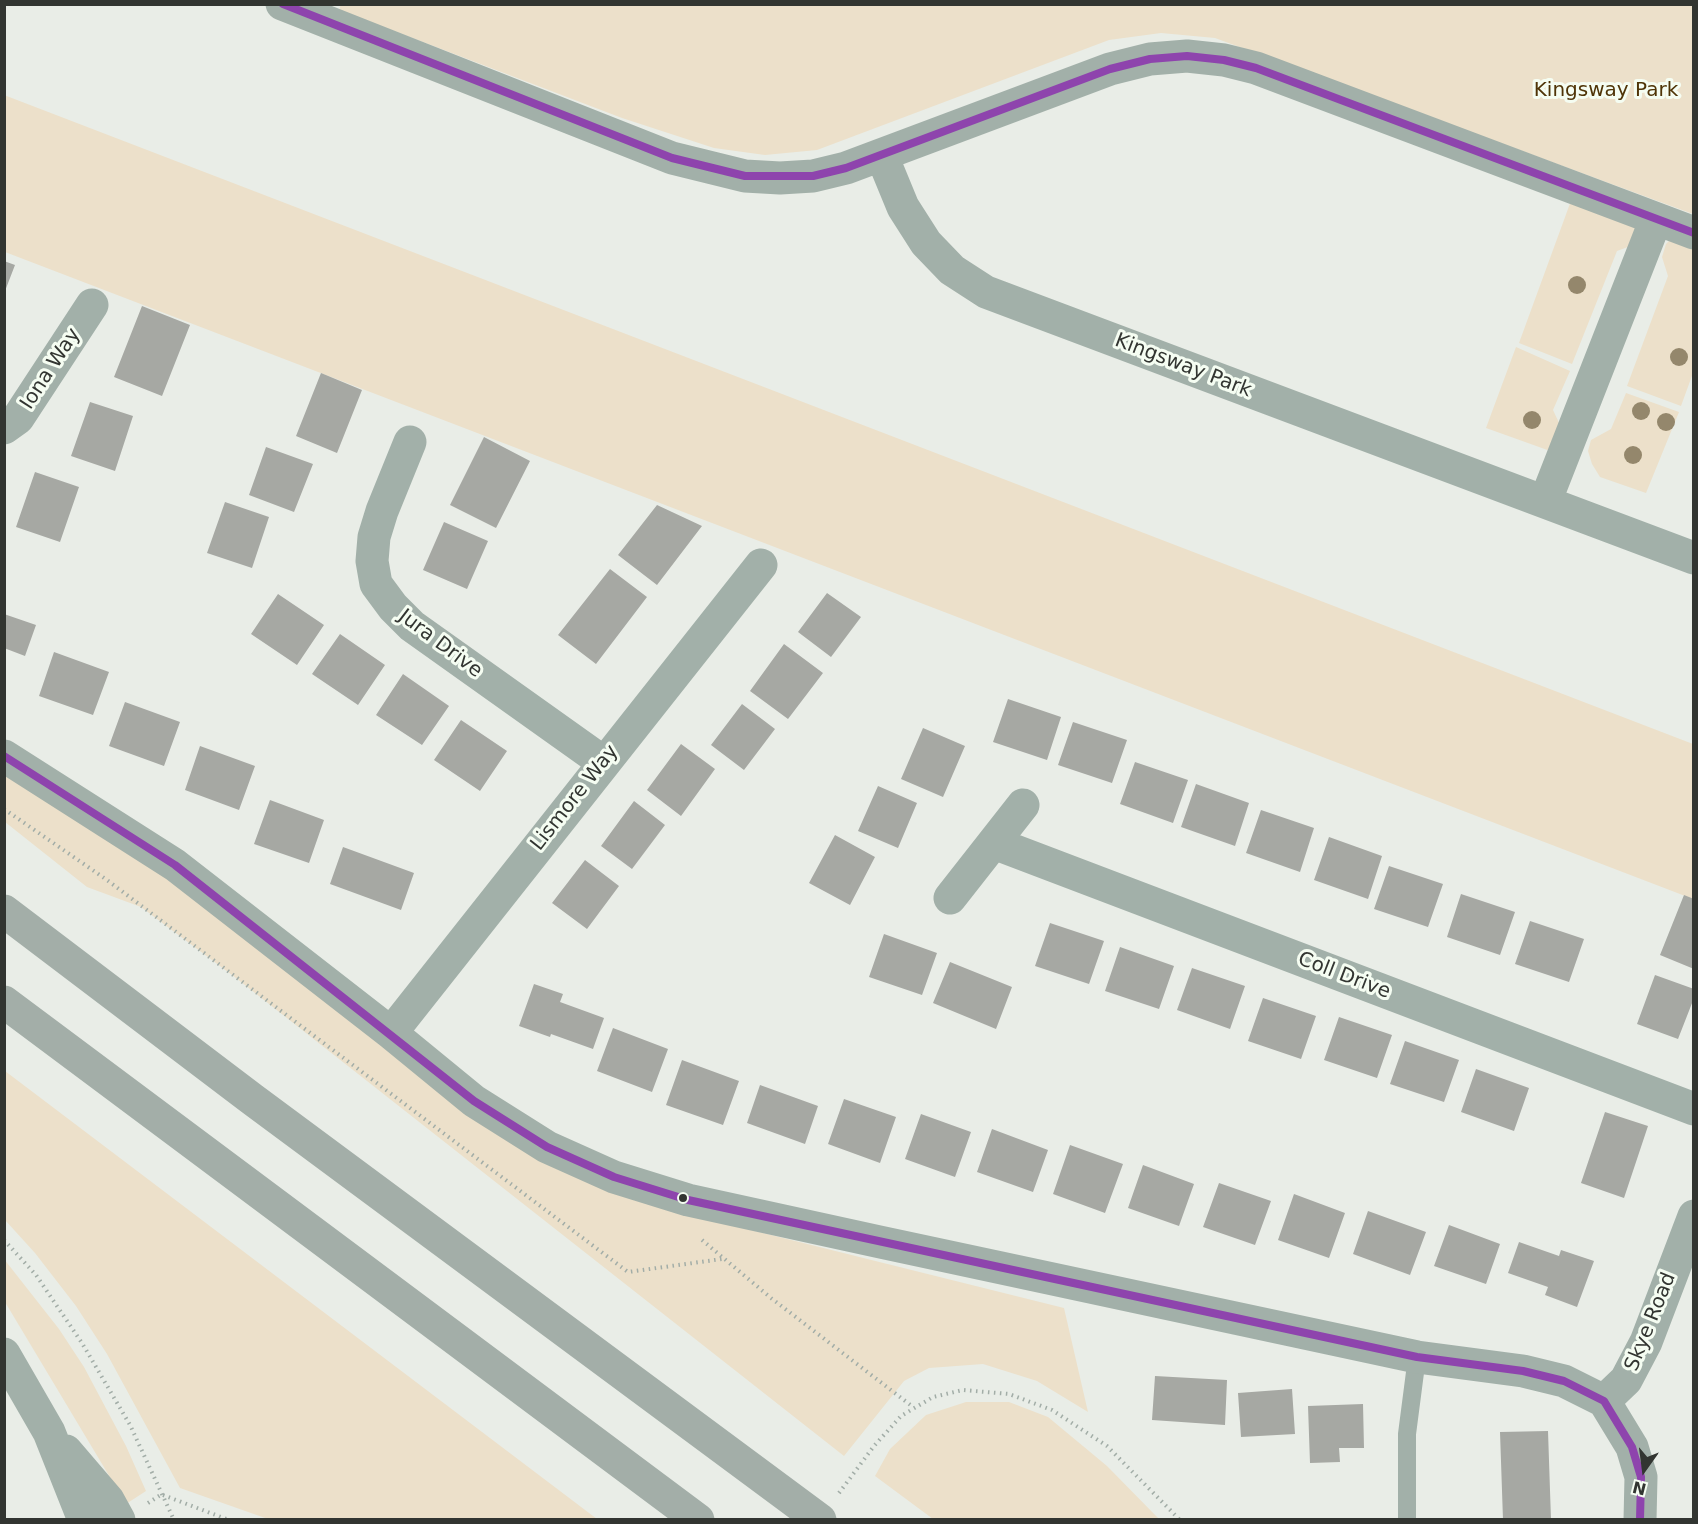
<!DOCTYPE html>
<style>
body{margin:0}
#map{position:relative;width:1698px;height:1524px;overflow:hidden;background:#e9ede7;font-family:"DejaVu Sans",sans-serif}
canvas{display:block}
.frame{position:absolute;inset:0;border:6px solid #323531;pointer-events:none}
.north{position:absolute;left:1614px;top:1440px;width:60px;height:60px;-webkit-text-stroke:4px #f5fdf2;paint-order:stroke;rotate:194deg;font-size:16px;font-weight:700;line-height:24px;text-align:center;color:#323531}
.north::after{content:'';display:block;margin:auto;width:21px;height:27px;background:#323531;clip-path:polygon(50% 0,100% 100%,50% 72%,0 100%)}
</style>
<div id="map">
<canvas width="1698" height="1524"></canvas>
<div class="frame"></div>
<div class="north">N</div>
</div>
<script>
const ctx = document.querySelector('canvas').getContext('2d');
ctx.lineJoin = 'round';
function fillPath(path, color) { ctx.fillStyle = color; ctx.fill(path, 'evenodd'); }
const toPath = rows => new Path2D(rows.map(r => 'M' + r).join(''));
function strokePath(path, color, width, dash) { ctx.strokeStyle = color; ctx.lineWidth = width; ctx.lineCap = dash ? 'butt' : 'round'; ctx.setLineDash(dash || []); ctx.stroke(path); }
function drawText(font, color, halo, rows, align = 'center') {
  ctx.font = font + ' "DejaVu Sans",sans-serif'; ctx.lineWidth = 6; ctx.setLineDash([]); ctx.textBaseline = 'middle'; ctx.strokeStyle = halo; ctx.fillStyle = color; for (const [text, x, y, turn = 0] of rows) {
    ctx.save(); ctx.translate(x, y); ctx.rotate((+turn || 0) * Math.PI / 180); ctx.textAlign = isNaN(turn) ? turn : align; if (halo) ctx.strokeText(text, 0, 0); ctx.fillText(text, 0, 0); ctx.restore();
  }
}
const green = toPath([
 [341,4,1693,5,1693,214,1215,38,1161,33,1109,40,817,150,765,155,714,148,622,118,339,10],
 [4,95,1693,744,1693,899,5,252],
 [1572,198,1635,216,1636,244,1617,251,1572,364,1519,343],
 [1674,236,1693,240,1693,373,1681,406,1627,386,1668,276,1662,257,1666,244],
 [1516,347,1570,371,1553,410,1561,427,1553,452,1486,428],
 [1626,393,1679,412,1646,493,1600,477,1592,464,1588,451,1591,440,1611,429],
 [4,762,168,869,475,1112,711,1220,1064,1308,1088,1412,1037,1381,983,1364,929,1368,904,1381,844,1456,236,978,141,907,87,887,5,822],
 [5,1071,597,1519,268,1519,180,1488,107,1354,76,1306,35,1253,5,1220],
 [4,1259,59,1329,84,1367,126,1446,146,1491,126,1504,5,1302],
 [966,1402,1009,1402,1048,1417,1107,1466,1159,1519,933,1519,875,1476,890,1449,926,1415]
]);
const building = toPath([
 [4,261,15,265,5,291,4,291],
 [142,306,190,325,162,396,114,377],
 [321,373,362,390,337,453,296,436],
 [90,402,133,416,115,471,71,456],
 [484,437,530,461,496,528,450,505],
 [266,447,313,464,294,512,249,495],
 [35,472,79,487,60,542,16,527],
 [225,502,269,517,252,568,207,553],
 [657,505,702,526,657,585,618,555],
 [444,522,488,541,467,589,423,570],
 [610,569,647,597,596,664,558,635],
 [827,593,861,617,831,657,798,632],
 [278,594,324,625,297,665,251,634],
 [4,614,36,625,25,656,4,648],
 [340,634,385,665,358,705,312,674],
 [784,644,823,673,788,719,750,691],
 [54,652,109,672,93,715,39,696],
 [403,674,449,706,422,745,376,715],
 [1008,699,1061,717,1047,760,993,742],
 [125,702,180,722,164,766,109,746],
 [742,704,775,729,744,770,711,745],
 [461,720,507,751,480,791,434,760],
 [1073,722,1127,740,1112,783,1058,765],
 [923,728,965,746,943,797,901,779],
 [681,744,715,769,681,816,647,790],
 [200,746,255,766,239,810,185,790],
 [1135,762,1188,780,1173,823,1120,804],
 [1196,784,1249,803,1235,846,1181,827],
 [878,786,917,803,898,848,858,831],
 [270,800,324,820,309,863,254,844],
 [634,801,665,825,632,869,601,846],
 [1261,810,1314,828,1300,872,1246,853],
 [835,835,875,857,850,905,809,883],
 [1329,837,1382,856,1368,899,1314,880],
 [343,847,414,873,401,910,330,884],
 [585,860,619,886,587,929,552,903],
 [1389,866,1443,884,1428,927,1374,909],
 [1461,894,1515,912,1500,955,1447,937],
 [1684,895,1694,899,1694,969,1660,955],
 [1530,921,1584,939,1569,982,1515,964],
 [1050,923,1104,941,1089,984,1035,966],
 [884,934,937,953,922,995,869,977],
 [1120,947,1174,966,1159,1009,1105,991],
 [950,962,1012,987,996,1029,933,1003],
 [1192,968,1245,986,1230,1029,1177,1010],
 [1655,975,1694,989,1694,998,1678,1039,1637,1024],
 [534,984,563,994,560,1002,604,1018,593,1049,551,1034,550,1037,519,1026],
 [1263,998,1316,1016,1301,1059,1248,1041],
 [1339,1017,1392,1035,1377,1078,1324,1060],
 [613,1028,668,1049,652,1092,597,1071],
 [1405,1041,1459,1060,1444,1102,1390,1084],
 [682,1060,739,1081,723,1125,666,1105],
 [1476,1069,1529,1088,1514,1131,1461,1112],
 [760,1085,818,1106,805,1144,747,1123],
 [844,1099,896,1117,880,1163,828,1144],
 [1605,1112,1648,1126,1624,1198,1581,1183],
 [921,1114,971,1132,955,1177,905,1159],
 [992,1129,1048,1150,1033,1192,977,1172],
 [1070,1145,1123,1164,1105,1213,1053,1194],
 [1143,1165,1194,1184,1179,1226,1128,1208],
 [1219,1183,1271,1201,1255,1245,1203,1227],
 [1294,1194,1345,1213,1329,1258,1278,1240],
 [1368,1211,1426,1232,1410,1275,1353,1254],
 [1449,1225,1500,1244,1486,1284,1434,1266],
 [1519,1242,1559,1256,1561,1250,1594,1261,1577,1307,1545,1295,1548,1287,1508,1273],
 [1155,1376,1227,1380,1225,1425,1152,1420],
 [1292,1389,1295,1434,1241,1437,1238,1393],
 [1363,1404,1364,1448,1339,1448,1340,1462,1310,1463,1308,1406],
 [1548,1431,1551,1520,1503,1520,1500,1432]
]);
const path = toPath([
 [4,809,107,880,628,1272,722,1259],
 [4,1240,36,1275,82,1343,130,1425,174,1520],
 [702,1240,771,1298,913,1407],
 [839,1493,874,1446,901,1416,933,1397,963,1390,1009,1394,1052,1410,1107,1446,1180,1520],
 [163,1495,229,1520],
 [148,1503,162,1494]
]);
const service = toPath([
 [1407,1520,1407,1434,1417,1357]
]);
const minor = toPath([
 [282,4,672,158,745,176,780,178,813,176,846,168,1110,69,1150,59,1187,56,1224,60,1256,68,1694,233],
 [882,156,903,207,926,243,952,270,986,292,1694,558],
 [4,428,18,418,92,305],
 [410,442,382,511,374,537,372,561,376,584,393,607,412,626,603,762],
 [1545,502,1656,219],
 [4,756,175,865,391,1033,474,1101,547,1147,614,1177,688,1200,880,1242,1417,1357,1523,1371,1564,1381,1604,1401],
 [994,843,1694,1109],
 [950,898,1023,805],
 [391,1033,761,565],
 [4,1354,49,1432,84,1520],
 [1604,1401,1626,1380,1646,1342,1694,1216],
 [1604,1401,1632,1447,1641,1477,1640,1520],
 [66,1451,108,1500,119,1520]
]);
const motorway = toPath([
 [4,911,252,1099,820,1520],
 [4,1002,698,1520]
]);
const bus1 = toPath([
 [283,4,672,158,745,176,813,176,846,168,1110,69,1150,59,1187,56,1224,60,1256,68,1694,233],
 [4,756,175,865,474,1101,547,1147,614,1177,688,1200,1417,1357,1523,1371,1564,1381,1604,1401,1632,1447,1641,1477,1640,1520]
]);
const trees = [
 [1577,285],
 [1679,357],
 [1641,411],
 [1532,420],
 [1666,422],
 [1633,455]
];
const markers = [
 [683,1198,5,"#323531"]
];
const parkNames = [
 ["Kingsway Park",1606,91]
];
const streetNames = [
 ["Kingsway Park",1183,366,21],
 ["Iona Way",51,369,-57],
 ["Jura Drive",440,644,37],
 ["Lismore Way",575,798,-52],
 ["Coll Drive",1344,976,21],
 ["Skye Road",1651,1322,-68]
];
fillPath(green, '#ece0ca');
fillPath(building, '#a6a8a3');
strokePath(path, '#a2ada7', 4, [1.5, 4.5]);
strokePath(service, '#a2b0a9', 18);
strokePath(minor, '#a2b0a9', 33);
strokePath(motorway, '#a3aea8', 33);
strokePath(bus1, '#8e44ad', 8);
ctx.fillStyle = '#94876c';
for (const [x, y] of trees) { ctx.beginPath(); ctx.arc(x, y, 9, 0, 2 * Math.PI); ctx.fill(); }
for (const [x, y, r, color] of markers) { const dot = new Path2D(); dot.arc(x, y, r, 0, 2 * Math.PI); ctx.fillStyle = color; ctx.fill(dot); strokePath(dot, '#f5fdf2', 2); }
drawText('20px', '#4f3407', '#f5fdf2', parkNames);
drawText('20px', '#323531', '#f5fdf2', streetNames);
</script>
